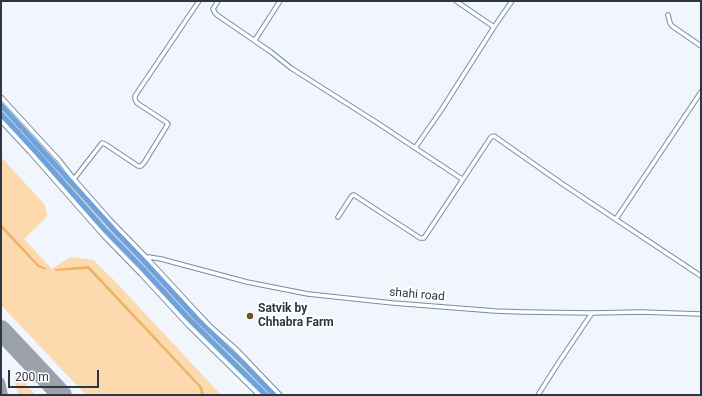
<!DOCTYPE html>
<style>
body{margin:0}
#map{position:relative;width:702px;height:396px;overflow:hidden;background:#f1f6fc;font-family:Roboto,sans-serif}
canvas{display:block}
.frame{position:absolute;inset:0;border:2px solid #2d3743;pointer-events:none}
.scale{position:absolute;left:8px;top:370px;width:91px;height:18px;box-sizing:border-box;border:2px solid #2d3743;border-top:0;padding-left:5px;font-size:12px;line-height:14px;white-space:nowrap;color:#2d3743;-webkit-text-stroke:3px #fff;paint-order:stroke}
</style>
<div id="map">
<canvas width="702" height="396"></canvas>
<div class="frame"></div>
<div class="scale">200 m</div>
</div>
<script>
const ctx = document.querySelector('canvas').getContext('2d');
ctx.lineJoin = 'round';
function fillPath(path, color) { ctx.fillStyle = color; ctx.fill(path, 'evenodd'); }
const toPath = rows => new Path2D(rows.map(r => 'M' + r).join(''));
function strokePath(path, color, width, dash) { ctx.strokeStyle = color; ctx.lineWidth = width; ctx.lineCap = dash ? 'butt' : 'round'; ctx.setLineDash(dash || []); ctx.stroke(path); }
function drawText(font, color, halo, rows, align = 'center') {
  ctx.font = font + ' Roboto,sans-serif'; ctx.lineWidth = 4; ctx.setLineDash([]); ctx.textBaseline = 'middle'; ctx.strokeStyle = halo; ctx.fillStyle = color; for (const [text, x, y, turn = 0] of rows) {
    ctx.save(); ctx.translate(x, y); ctx.rotate((+turn || 0) * Math.PI / 180); ctx.textAlign = isNaN(turn) ? turn : align; if (halo) ctx.strokeText(text, 0, 0); ctx.fillText(text, 0, 0); ctx.restore();
  }
}
const green = toPath([
 [1,157,45,205,47,216,45,219,24,239,52,269,70,257,93,260,111,277,221,395,86,395,1,305],
 [15,375,19,375,20,376,35,395,18,395,14,379]
]);
const water = toPath([
 [1,224,39,265,46,268,46,270,38,267,1,228],
 [89,266,202,387,204,395,201,395,199,387,88,269,55,271,55,269]
]);
const taxiway = toPath([
 [26,356,53,395],
 [1,382,4,395]
]);
const runway = toPath([
 [1,330,62,395]
]);
const highwayTunnel = toPath([
 [1,101,30,133],
 [1,118,18,137],
 [81,207,99,226],
 [115,244,195,330],
 [191,309,248,364],
 [204,339,227,360],
 [249,381,262,395]
]);
const minor = toPath([
 [218,1,213,9,215,13,217,15,271,52,291,68,376,122,462,179],
 [456,1,494,27],
 [668,15,670,23,672,26,701,46],
 [255,40,280,1],
 [1,97,59,160,74,179,110,220,147,258,194,309,210,326,236,349,280,395],
 [1,121,30,152,103,235,141,274,188,325,259,395],
 [415,148,442,109,494,27,512,1],
 [74,179,102,143,105,144,138,166,141,166,144,163,168,124,166,122,137,103,135,99,135,96,139,90,199,1],
 [338,217,351,197,353,195,354,195,420,238,424,238,491,137,494,136,561,183,701,276],
 [616,219,701,92],
 [143,261,149,257,161,259,247,282,308,294,393,303,495,311,523,312,592,313,641,312,701,314],
 [538,395,559,362,592,313]
]);
const highway = toPath([
 [1,105,41,149,116,232,143,260,198,320,243,363,274,395],
 [1,114,37,153,104,229,143,269,187,317,266,395]
]);
const markers = [
 [250,316,4,"#705026"]
];
const streetNames = [
 ["shahi road",417,295,5]
];
const poiNames = [
 ["Satvik by",258,309],
 ["Chhabra Farm",258,323]
];
fillPath(green, '#fdd9ae');
fillPath(water, '#ecb267');
strokePath(taxiway, '#9aa1aa', 8);
strokePath(runway, '#9aa1aa', 20);
strokePath(highwayTunnel, '#cad0d7', 5, [5, 2.5]);
strokePath(minor, '#758da7', 5.5);
strokePath(highway, '#d1d3d6', 7);
strokePath(minor, '#fff', 3.5);
strokePath(highway, '#6da2dc', 5);
for (const [x, y, r, color] of markers) { const dot = new Path2D(); dot.arc(x, y, r, 0, 2 * Math.PI); ctx.fillStyle = color; ctx.fill(dot); strokePath(dot, '#fff', 1.5); }
drawText('12px', '#2d3743', '#fff', streetNames);
drawText('bold 12px', '#2d3743', '#fff', poiNames, 'left');
</script>
